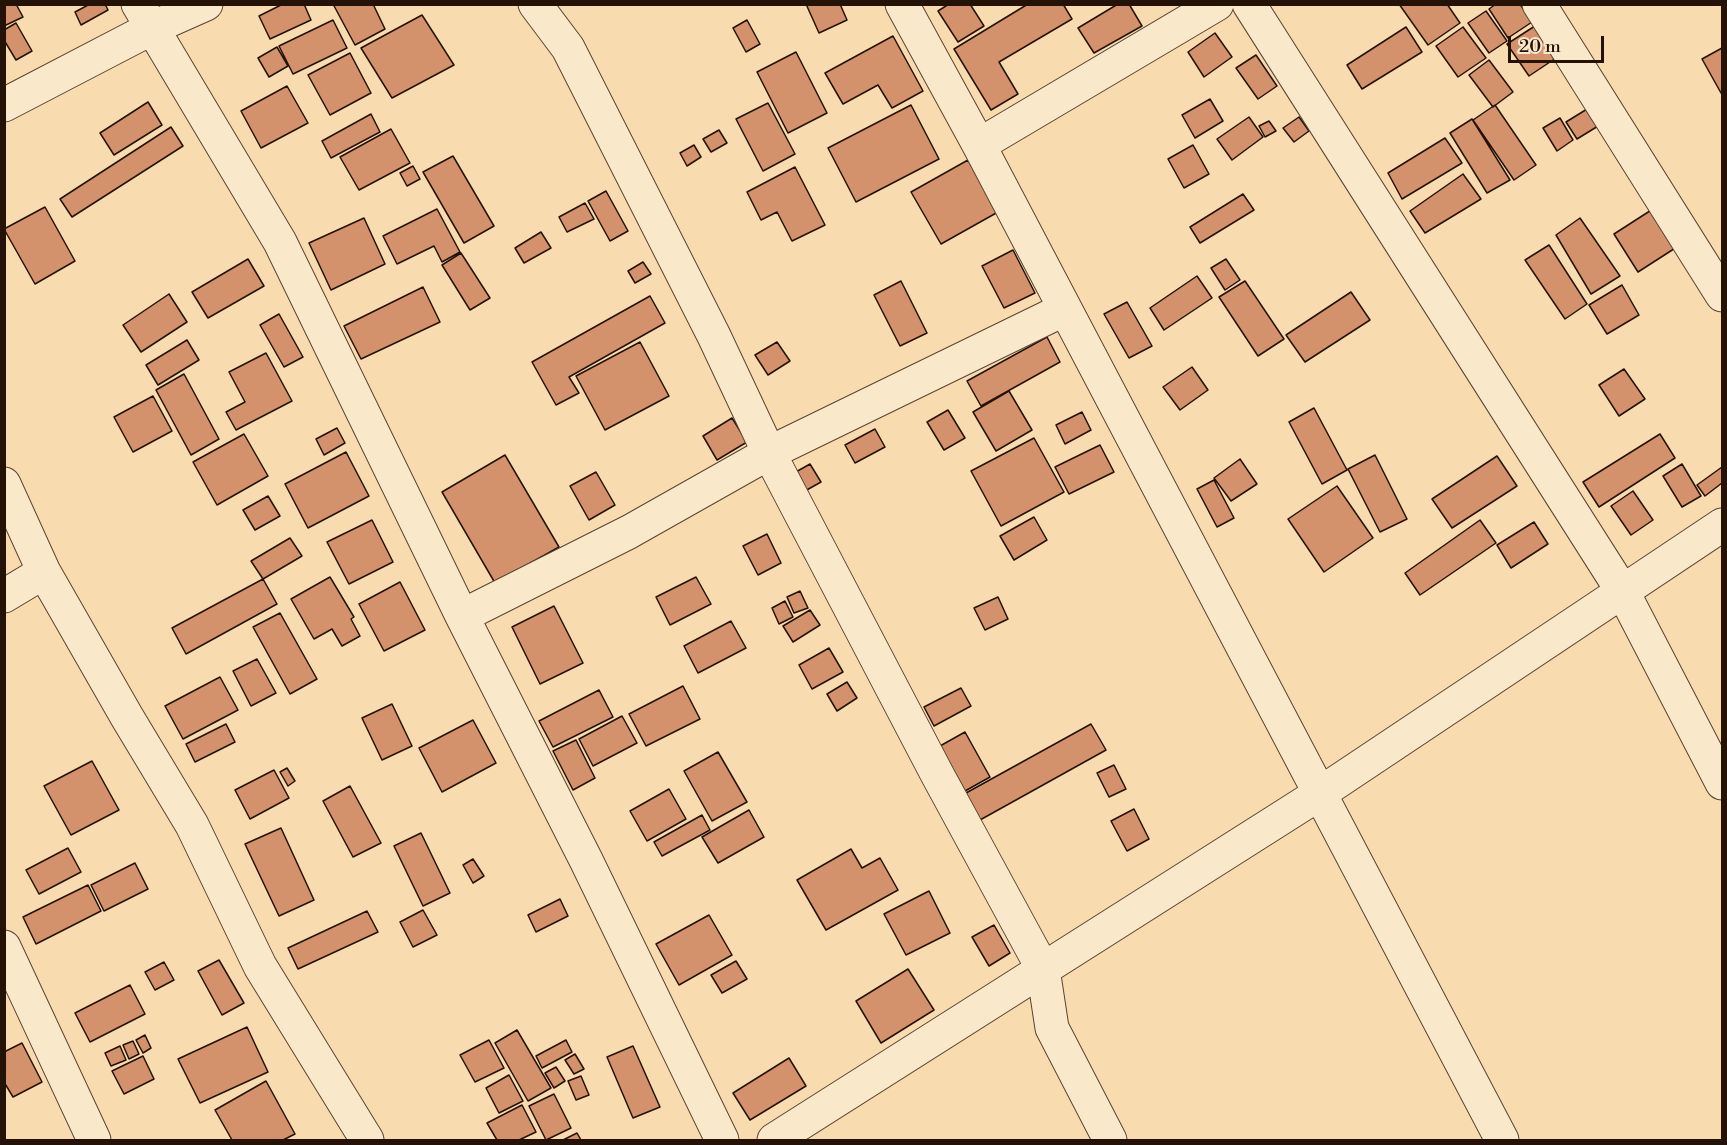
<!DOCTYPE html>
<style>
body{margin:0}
#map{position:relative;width:1727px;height:1145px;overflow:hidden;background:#f8dcaf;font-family:"Libre Bodoni",serif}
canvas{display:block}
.frame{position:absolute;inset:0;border:6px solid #251207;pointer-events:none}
.scale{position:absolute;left:1508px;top:36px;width:96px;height:27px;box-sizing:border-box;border:3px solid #251207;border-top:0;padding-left:8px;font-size:18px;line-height:21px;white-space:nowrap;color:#251207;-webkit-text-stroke:4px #fae8cb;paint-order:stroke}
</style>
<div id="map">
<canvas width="1727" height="1145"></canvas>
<div class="frame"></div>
<div class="scale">20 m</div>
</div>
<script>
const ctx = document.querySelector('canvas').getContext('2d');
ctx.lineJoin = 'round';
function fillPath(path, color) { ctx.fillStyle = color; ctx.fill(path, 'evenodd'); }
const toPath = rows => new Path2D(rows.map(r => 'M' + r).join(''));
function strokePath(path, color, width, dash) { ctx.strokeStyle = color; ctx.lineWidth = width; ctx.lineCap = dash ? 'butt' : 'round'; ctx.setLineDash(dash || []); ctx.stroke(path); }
const building = toPath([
 [4,4,16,4,23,17,4,26,4,4],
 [90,4,105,4,108,10,81,25,75,12,90,4],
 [283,4,304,4,311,20,270,39,259,16,283,4],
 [333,4,373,4,385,29,355,45,333,4],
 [806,4,840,4,847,20,819,33,806,4],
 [949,4,970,4,984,26,958,42,938,11,949,4],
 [1028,4,1063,4,1072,19,999,62,1018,94,991,110,954,49,1028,4],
 [1118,4,1129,4,1142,26,1094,53,1078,28,1118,4],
 [1399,4,1447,4,1460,23,1428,45,1399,4],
 [1496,4,1520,4,1532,22,1508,38,1489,9,1496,4],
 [1486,11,1507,41,1489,53,1468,23,1486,11],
 [422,15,454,65,392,98,361,48,422,15],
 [333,20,347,48,293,74,279,46,333,20],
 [747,20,760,44,746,52,733,28,747,20],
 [16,23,32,51,16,60,4,40,4,30,16,23],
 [1538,24,1559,56,1529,76,1507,44,1538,24],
 [1406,27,1422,52,1362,89,1347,65,1406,27],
 [1463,27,1486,58,1458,77,1436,46,1463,27],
 [1215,33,1232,57,1204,77,1188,52,1215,33],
 [893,36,923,91,892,108,878,85,843,104,825,73,893,36],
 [277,47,288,66,269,77,258,58,277,47],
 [1722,48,1722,92,1721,93,1702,59,1722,48],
 [796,52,827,113,788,133,757,72,796,52],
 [350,53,371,93,330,115,308,75,350,53],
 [1256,55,1277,86,1258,99,1236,68,1256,55],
 [1489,60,1513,92,1493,107,1469,75,1489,60],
 [287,86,308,123,261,148,241,111,287,86],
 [1210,99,1223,121,1195,138,1182,115,1210,99],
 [148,102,162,125,114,155,100,133,148,102],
 [768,103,795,154,763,171,736,119,768,103],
 [911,105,939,159,856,202,828,148,911,105],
 [1495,105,1536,165,1514,180,1473,120,1495,105],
 [1592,106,1603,123,1577,139,1566,122,1592,106],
 [371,114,380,132,331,158,322,141,371,114],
 [1249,117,1263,137,1232,160,1217,139,1249,117],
 [1299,117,1309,131,1294,142,1283,128,1299,117],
 [1560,118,1573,140,1557,151,1543,128,1560,118],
 [1472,119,1510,180,1487,193,1450,133,1472,119],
 [1269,121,1276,131,1265,137,1259,126,1269,121],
 [171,127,183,146,72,217,60,199,171,127],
 [391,129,410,163,359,190,340,157,391,129],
 [719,130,727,143,711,152,703,139,719,130],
 [1445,138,1462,163,1402,199,1388,173,1445,138],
 [694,145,701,157,687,166,680,153,694,145],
 [1193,145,1209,174,1184,188,1168,159,1193,145],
 [453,156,494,226,464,243,423,172,453,156],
 [968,160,998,212,941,244,911,192,968,160],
 [413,166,420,179,407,186,400,173,413,166],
 [795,167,825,225,792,241,777,212,761,220,747,192,795,167],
 [1463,174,1481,199,1425,233,1410,211,1463,174],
 [606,191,628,231,610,241,588,201,606,191],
 [1243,194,1254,210,1200,243,1190,227,1243,194],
 [585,203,594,219,567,232,559,217,585,203],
 [45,207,75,261,35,284,4,229,45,207],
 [1656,207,1680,245,1638,272,1614,234,1656,207],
 [437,209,460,252,442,262,434,246,397,264,383,236,437,209],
 [364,218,385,264,331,290,309,243,364,218],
 [1580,218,1620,276,1591,294,1556,235,1580,218],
 [541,232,551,248,524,263,515,248,541,232],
 [1549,245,1587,304,1565,319,1525,260,1549,245],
 [1013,250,1035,293,1004,308,982,266,1013,250],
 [461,253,490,298,470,310,442,265,461,253],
 [248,259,264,286,208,318,192,292,248,259],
 [1226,259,1240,280,1225,290,1211,268,1226,259],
 [643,262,651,274,635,283,628,271,643,262],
 [1197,276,1212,298,1164,330,1150,308,1197,276],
 [901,281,927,333,900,346,874,295,901,281],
 [1245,281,1284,339,1258,356,1219,297,1245,281],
 [1622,285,1639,315,1607,334,1589,305,1622,285],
 [423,287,440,322,361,359,344,326,423,287],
 [1351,292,1370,320,1305,362,1286,335,1351,292],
 [169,294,187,322,141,352,123,325,169,294],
 [650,296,665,323,569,377,579,393,556,405,532,362,650,296],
 [1127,302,1152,346,1129,358,1104,314,1127,302],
 [279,314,303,357,284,367,260,325,279,314],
 [1047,337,1060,362,981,406,967,381,1047,337],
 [187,340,199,360,158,385,146,365,187,340],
 [640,342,669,396,605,430,576,376,640,342],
 [777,342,790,361,768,375,755,355,777,342],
 [266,353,292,401,236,430,226,412,245,402,229,372,266,353],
 [1192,367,1208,390,1180,410,1163,387,1192,367],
 [1624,369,1645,399,1619,416,1599,385,1624,369],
 [184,374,219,439,191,455,156,390,184,374],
 [1009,391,1032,430,996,451,973,412,1009,391],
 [153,396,172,431,133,452,114,417,153,396],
 [1314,408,1347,470,1322,484,1289,422,1314,408],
 [948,410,965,438,944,450,927,422,948,410],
 [1082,412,1091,430,1065,444,1056,425,1082,412],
 [732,418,747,442,717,460,703,436,732,418],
 [337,428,345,443,324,455,316,439,337,428],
 [875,429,885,447,855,463,845,445,875,429],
 [244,434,268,476,217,505,193,462,244,434],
 [1660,434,1675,458,1599,507,1583,482,1660,434],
 [1034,438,1064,492,1001,526,971,471,1034,438],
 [1100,445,1114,472,1069,494,1055,467,1100,445],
 [346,452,369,496,308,528,285,484,346,452],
 [505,455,559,547,495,583,442,492,505,455],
 [1375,455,1407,519,1380,532,1348,469,1375,455],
 [1497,456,1517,486,1452,528,1432,499,1497,456],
 [1240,459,1257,484,1231,501,1214,478,1240,459],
 [810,464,821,482,805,491,794,473,810,464],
 [1682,464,1701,496,1682,507,1663,476,1682,464],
 [1722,467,1722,483,1705,496,1697,485,1722,467],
 [596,472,615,505,589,520,570,486,596,472],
 [1214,480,1234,518,1217,527,1197,489,1214,480],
 [1337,486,1373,538,1324,572,1288,519,1337,486],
 [1633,491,1653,520,1631,535,1611,506,1633,491],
 [268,496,280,516,255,530,243,510,268,496],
 [1034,517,1047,540,1014,560,1000,536,1034,517],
 [372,520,393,562,349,584,327,542,372,520],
 [1480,520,1496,543,1420,595,1405,573,1480,520],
 [1534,522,1548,544,1511,568,1497,545,1534,522],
 [767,534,781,563,758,575,743,546,767,534],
 [290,538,302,556,263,579,251,561,290,538],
 [330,577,354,617,351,619,360,636,342,646,332,629,314,639,291,599,330,577],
 [696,577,711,604,670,625,656,597,696,577],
 [263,579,277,604,186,654,172,628,263,579],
 [400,582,425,630,384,651,359,604,400,582],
 [800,591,808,608,794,613,787,597,800,591],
 [998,597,1008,619,985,630,974,608,998,597],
 [785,601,793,617,779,624,772,608,785,601],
 [554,606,583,663,540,684,512,627,554,606],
 [810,610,820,625,793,642,783,626,810,610],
 [280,613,317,679,290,694,253,627,280,613],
 [731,621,746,648,698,673,684,646,731,621],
 [829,648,843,672,812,689,799,665,829,648],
 [257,659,276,693,251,706,233,671,257,659],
 [220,677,238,710,183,739,165,706,220,677],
 [847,682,857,698,837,711,827,694,847,682],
 [683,686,700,719,646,746,629,714,683,686],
 [961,688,971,706,934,726,924,707,961,688],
 [599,690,613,717,553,747,539,721,599,690],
 [392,704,412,746,382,760,362,718,392,704],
 [622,716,637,743,593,766,579,739,622,716],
 [473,720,496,763,442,792,419,748,473,720],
 [226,724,235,742,195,762,186,744,226,724],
 [1091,724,1106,750,980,820,966,793,1091,724],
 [965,732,990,777,965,791,940,746,965,732],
 [576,740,595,778,573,790,553,751,576,740],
 [718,752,747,802,712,821,684,771,718,752],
 [92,761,119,810,71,835,44,786,92,761],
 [1114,765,1126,789,1109,797,1097,773,1114,765],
 [287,768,295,781,288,786,280,772,287,768],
 [274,770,289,798,250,819,235,790,274,770],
 [350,786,381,843,353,857,323,801,350,786],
 [669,789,686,819,647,841,630,811,669,789],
 [1134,809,1149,839,1127,851,1111,821,1134,809],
 [749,810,764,837,718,863,702,837,749,810],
 [702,815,710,830,662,856,654,842,702,815],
 [281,828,314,900,279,916,245,844,281,828],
 [421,833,450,893,423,906,394,846,421,833],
 [68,848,81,872,39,894,26,870,68,848],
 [851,849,862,868,880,858,898,890,826,930,797,880,851,849],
 [473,859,484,876,473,883,463,865,473,859],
 [135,863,148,889,104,911,91,885,135,863],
 [88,885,101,911,36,944,23,917,88,885],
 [929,891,950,933,906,955,884,914,929,891],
 [560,899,568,916,536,932,528,915,560,899],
 [423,910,437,935,413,947,400,922,423,910],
 [367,911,378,932,298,969,288,948,367,911],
 [709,915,732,955,679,985,656,944,709,915],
 [994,925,1010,953,989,966,972,937,994,925],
 [219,960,244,1003,222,1015,198,971,219,960],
 [736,961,747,979,722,993,711,975,736,961],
 [164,962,174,980,155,990,145,972,164,962],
 [908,969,934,1010,881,1043,856,1001,908,969],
 [130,985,145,1014,90,1042,75,1013,130,985],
 [247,1027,268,1072,200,1103,178,1059,247,1027],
 [517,1030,551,1088,528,1101,495,1043,517,1030],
 [145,1035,151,1048,143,1053,136,1040,145,1035],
 [489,1040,504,1068,475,1082,460,1055,489,1040],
 [566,1040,572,1052,542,1068,536,1056,566,1040],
 [133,1041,139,1054,129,1059,123,1045,133,1041],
 [22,1043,42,1082,13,1097,4,1082,4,1052,22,1043],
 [120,1046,126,1060,111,1066,105,1053,120,1046],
 [633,1046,660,1107,633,1118,607,1057,633,1046],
 [575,1054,584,1069,574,1074,565,1060,575,1054],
 [143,1056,154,1079,124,1094,112,1071,143,1056],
 [789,1058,806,1086,750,1120,733,1093,789,1058],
 [556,1067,565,1081,554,1088,545,1073,556,1067],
 [509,1075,523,1101,499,1113,486,1088,509,1075],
 [581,1076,589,1095,576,1100,568,1081,581,1076],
 [266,1081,295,1134,283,1140,232,1140,215,1110,266,1081],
 [554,1094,571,1128,546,1140,529,1106,554,1094],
 [522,1105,536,1132,519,1140,497,1140,487,1123,522,1105],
 [577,1133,581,1140,563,1140,577,1133]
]);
const minor = toPath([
 [138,4,280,242,462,616,586,860,722,1140],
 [535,4,568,48,714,336,769,453,937,774,1043,969,1052,1028,1110,1140],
 [902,4,979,145,1502,1140],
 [1249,4,1623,592,1722,783],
 [1539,4,1722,295],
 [4,105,152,28,206,4],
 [979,145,1217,4],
 [4,484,44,572,127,717,192,825,260,966,367,1140],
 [4,596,44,572],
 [462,616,629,532,769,453,1065,309],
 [4,947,94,1140],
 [774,1140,1319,794,1722,525]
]);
fillPath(building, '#d3926c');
strokePath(building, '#251207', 1.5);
strokePath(minor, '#5a4431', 35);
strokePath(minor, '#fae8cb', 33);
</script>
